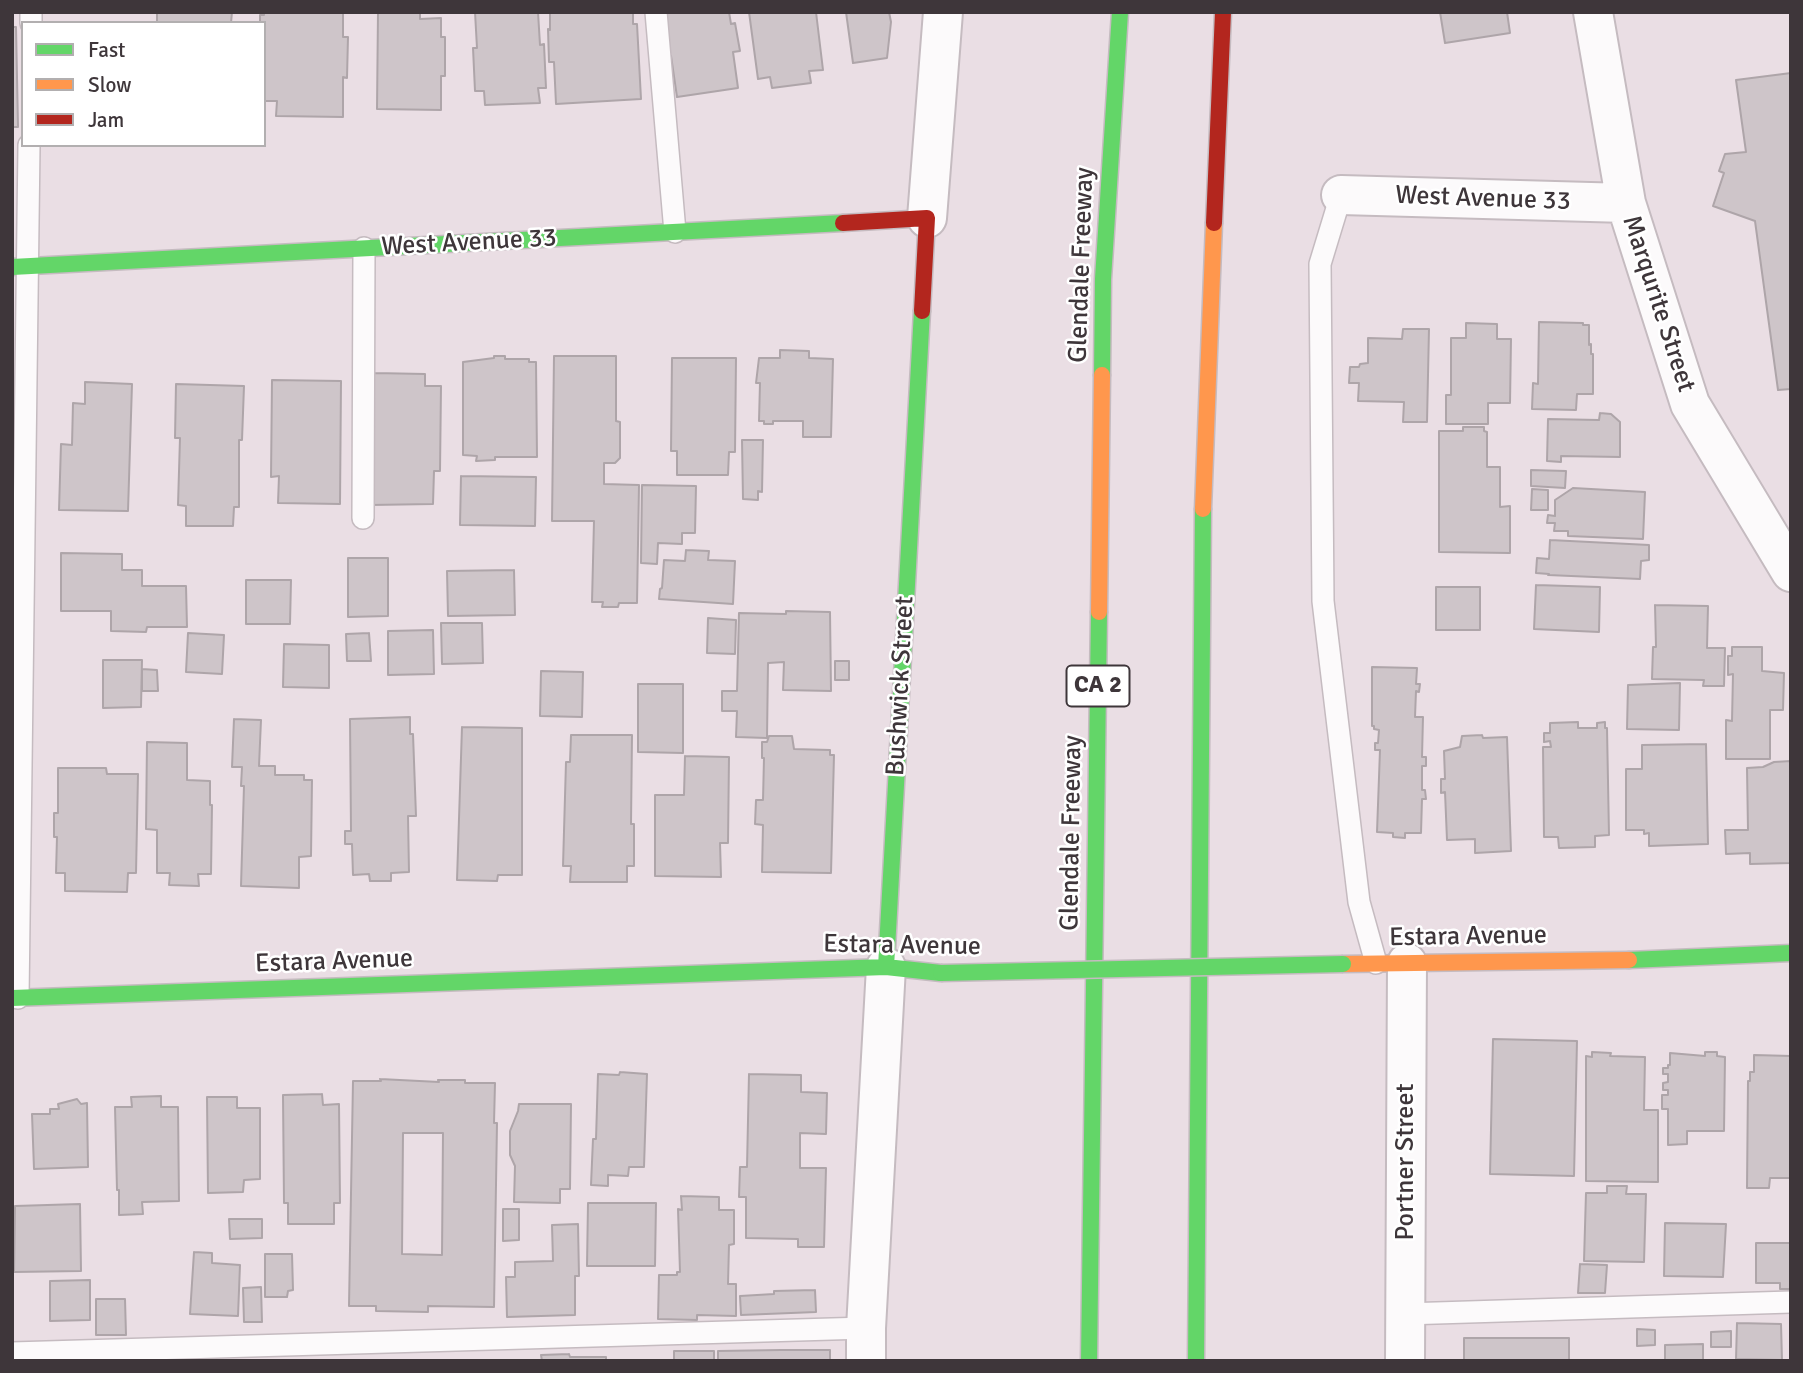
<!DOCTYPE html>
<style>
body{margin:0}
#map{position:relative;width:1803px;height:1373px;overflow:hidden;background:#eadee4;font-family:Signika,sans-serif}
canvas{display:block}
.frame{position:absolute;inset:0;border:14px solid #3e363a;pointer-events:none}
.legend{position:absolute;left:21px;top:21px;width:245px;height:126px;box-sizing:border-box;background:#fff;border:2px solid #b2afb0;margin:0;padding:9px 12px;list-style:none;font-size:21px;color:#3e363a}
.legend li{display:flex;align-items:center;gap:14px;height:35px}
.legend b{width:35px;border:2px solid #b2afb0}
</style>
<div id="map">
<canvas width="1803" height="1373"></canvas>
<div class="frame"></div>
<ul class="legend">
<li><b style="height:9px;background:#63d668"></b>Fast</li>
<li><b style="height:9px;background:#ff974d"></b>Slow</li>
<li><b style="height:9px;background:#b3261e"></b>Jam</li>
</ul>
</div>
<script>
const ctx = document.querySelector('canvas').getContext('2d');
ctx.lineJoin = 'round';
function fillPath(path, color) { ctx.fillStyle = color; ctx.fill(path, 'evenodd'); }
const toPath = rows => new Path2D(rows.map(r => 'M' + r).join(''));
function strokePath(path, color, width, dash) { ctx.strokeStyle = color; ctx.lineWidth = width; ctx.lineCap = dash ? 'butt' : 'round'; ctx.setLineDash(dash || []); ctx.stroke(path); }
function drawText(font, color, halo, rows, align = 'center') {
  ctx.font = font + ' Signika,sans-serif'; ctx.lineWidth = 5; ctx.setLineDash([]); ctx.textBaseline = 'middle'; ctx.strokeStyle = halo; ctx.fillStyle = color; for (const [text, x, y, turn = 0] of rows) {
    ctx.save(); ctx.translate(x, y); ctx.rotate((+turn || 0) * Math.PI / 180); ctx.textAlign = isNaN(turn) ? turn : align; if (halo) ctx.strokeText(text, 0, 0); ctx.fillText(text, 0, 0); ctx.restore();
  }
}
const building = toPath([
 [157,12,232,12,231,23,157,23,157,12],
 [264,12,343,12,343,37,348,37,347,78,343,77,343,117,276,116,277,101,264,101,264,23,260,23,260,15,264,15,264,12],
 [378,12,420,12,420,19,441,18,441,37,445,37,445,76,441,76,441,110,377,109,378,12],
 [475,12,538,12,540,45,544,44,546,88,538,88,540,103,485,105,484,91,475,91,473,48,477,48,475,12],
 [550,12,633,12,633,24,637,24,641,99,556,104,554,62,549,62,548,29,550,30,550,12],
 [665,12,729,12,731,24,735,23,740,51,733,52,738,88,677,97,671,56,668,57,665,12],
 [749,12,816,12,823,70,809,71,811,83,772,88,770,77,758,79,749,12],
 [846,12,889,12,891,22,887,58,853,63,846,12],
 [1440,12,1507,12,1510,33,1445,43,1440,12],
 [12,27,16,27,18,127,12,127,12,27],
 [1791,73,1791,389,1778,390,1755,221,1713,206,1724,173,1719,171,1725,154,1746,152,1736,80,1791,73],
 [1539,322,1583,323,1583,325,1589,325,1589,345,1591,344,1591,354,1593,354,1593,394,1577,394,1576,410,1532,409,1533,383,1538,384,1539,322],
 [1466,323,1497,324,1497,339,1511,339,1510,403,1488,403,1488,424,1446,424,1446,395,1451,395,1451,338,1466,338,1466,323],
 [1403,329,1429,329,1427,422,1403,422,1404,402,1358,401,1359,383,1349,383,1350,367,1359,367,1360,364,1368,363,1368,338,1402,339,1403,329],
 [780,350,809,351,809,358,833,359,831,437,803,437,803,421,773,421,773,424,764,424,764,421,759,421,760,383,756,383,759,358,780,358,780,350],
 [494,356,505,356,505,359,529,359,529,362,536,362,537,457,495,457,495,460,476,461,477,456,463,455,463,362,494,358,494,356],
 [554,356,616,356,616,421,620,422,620,458,615,463,604,463,604,484,639,485,637,603,619,603,618,607,602,607,603,602,592,602,594,521,552,521,554,356],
 [672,358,736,358,735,452,729,452,728,475,677,475,677,451,671,451,672,358],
 [374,373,425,374,425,386,441,386,440,471,434,471,433,504,370,505,374,373],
 [272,380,341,381,340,504,278,503,279,476,271,477,272,380],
 [85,382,132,384,128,511,59,510,61,444,72,445,73,403,85,404,85,382],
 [176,384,244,386,242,440,239,440,239,507,234,507,233,526,186,526,186,506,178,505,180,438,175,438,176,384],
 [1600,413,1611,414,1620,422,1620,457,1561,456,1561,462,1547,461,1548,419,1599,420,1600,413],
 [1463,427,1484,427,1484,431,1487,432,1487,467,1500,467,1500,507,1510,506,1510,553,1439,552,1439,431,1463,431,1463,427],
 [742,440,763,440,762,492,758,491,758,500,743,499,742,440],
 [1531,470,1566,471,1565,488,1531,486,1531,470],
 [461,476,536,477,535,526,460,525,461,476],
 [642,485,696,486,695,533,682,533,682,544,658,543,657,564,641,563,642,485],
 [1573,488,1645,492,1643,539,1568,536,1568,531,1554,531,1555,523,1547,523,1548,515,1555,516,1555,500,1573,488],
 [1532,489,1548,490,1548,510,1531,510,1532,489],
 [1550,540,1649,545,1649,560,1641,561,1640,579,1548,575,1549,574,1536,573,1537,558,1549,559,1550,540],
 [686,550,709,551,708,560,735,561,733,604,659,599,660,589,662,588,664,560,685,561,686,550],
 [61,553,122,554,122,570,142,570,142,586,186,586,187,627,147,627,146,632,111,631,111,611,61,611,61,553],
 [348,558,388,558,388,616,348,617,348,558],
 [514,570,515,615,448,616,447,571,514,570],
 [246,580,291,580,290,624,246,624,246,580],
 [1536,585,1600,587,1599,632,1534,629,1536,585],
 [1436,587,1480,587,1480,630,1436,630,1436,587],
 [1655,605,1708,606,1707,648,1725,648,1724,686,1703,686,1704,680,1652,679,1653,647,1656,647,1655,605],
 [786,611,830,612,831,691,783,690,784,662,768,663,767,738,736,737,737,711,722,711,722,691,737,691,739,613,786,614,786,611],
 [708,618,736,620,735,654,707,653,708,618],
 [441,623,482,623,483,663,442,664,441,623],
 [433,630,434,674,388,675,388,631,433,630],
 [188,633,224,635,222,674,186,672,188,633],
 [369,633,371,661,347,661,346,634,369,633],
 [284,644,329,645,329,688,283,687,284,644],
 [1732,647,1762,647,1762,671,1784,673,1783,710,1770,710,1770,759,1726,759,1726,720,1732,721,1733,674,1728,675,1728,656,1732,656,1732,647],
 [103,660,142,660,141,707,103,708,103,660],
 [835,661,849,661,849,680,835,680,835,661],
 [1372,667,1417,668,1416,684,1420,684,1419,692,1416,691,1415,717,1423,717,1422,757,1426,757,1426,766,1422,766,1422,790,1425,790,1426,799,1422,799,1421,833,1405,833,1405,838,1393,837,1393,833,1377,832,1380,750,1375,750,1375,743,1378,743,1379,730,1374,729,1374,726,1372,726,1372,667],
 [142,669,157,670,158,691,142,691,142,669],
 [541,671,583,672,582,717,540,716,541,671],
 [1680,683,1679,730,1627,729,1628,685,1680,683],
 [638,684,683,684,683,753,638,752,638,684],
 [410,717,410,734,413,734,416,816,408,816,409,872,391,873,391,881,370,881,369,874,353,875,352,844,345,844,345,831,351,831,350,719,410,717],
 [234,719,261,720,259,766,275,766,275,775,304,775,304,780,312,780,311,856,299,857,299,888,241,886,244,786,241,786,242,767,232,767,234,719],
 [1578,722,1578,728,1597,728,1597,723,1605,722,1605,728,1607,728,1609,835,1595,836,1595,847,1559,848,1558,837,1544,837,1543,747,1551,747,1550,741,1544,742,1544,733,1550,733,1550,723,1578,722],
 [462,727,522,728,522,875,498,875,497,881,457,880,462,727],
 [571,735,632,735,631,824,634,824,634,866,627,866,627,882,570,882,571,866,563,866,566,762,570,762,571,735],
 [1482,735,1483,738,1507,737,1511,851,1475,853,1475,839,1447,840,1445,792,1441,793,1441,779,1445,779,1444,751,1460,747,1462,736,1482,735],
 [769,736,792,736,794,749,830,750,830,755,834,755,831,873,762,872,763,825,755,824,756,800,763,800,764,758,762,758,762,742,767,742,769,736],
 [147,742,187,743,187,780,210,781,210,805,212,805,211,874,198,874,199,886,169,885,170,873,157,873,157,830,146,829,147,742],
 [1706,744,1708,844,1649,846,1649,833,1644,834,1644,830,1626,830,1626,769,1642,769,1642,745,1706,744],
 [685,756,729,757,728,843,720,843,721,877,655,876,655,795,684,795,685,756],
 [1791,761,1791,863,1750,864,1750,853,1726,854,1725,830,1748,830,1747,768,1763,767,1774,762,1791,761],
 [58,768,106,768,107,774,138,774,136,873,128,873,127,892,65,891,65,873,56,873,57,837,54,837,54,813,58,813,58,768],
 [1493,1039,1577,1041,1574,1176,1490,1174,1493,1039],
 [1592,1052,1611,1053,1610,1056,1645,1057,1644,1110,1658,1110,1658,1182,1586,1181,1586,1056,1592,1057,1592,1052],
 [1705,1052,1717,1052,1717,1056,1725,1057,1724,1131,1687,1131,1687,1144,1668,1145,1668,1109,1662,1109,1662,1095,1668,1095,1668,1090,1663,1090,1663,1083,1668,1082,1668,1074,1663,1074,1663,1068,1668,1068,1668,1065,1670,1065,1670,1053,1705,1056,1705,1052],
 [1754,1055,1791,1056,1791,1178,1770,1178,1769,1188,1747,1188,1748,1081,1750,1081,1750,1072,1754,1072,1754,1055],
 [620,1072,647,1074,644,1167,629,1167,628,1176,608,1175,608,1186,591,1185,593,1139,596,1139,598,1074,619,1075,620,1072],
 [749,1074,801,1075,801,1092,827,1093,826,1134,800,1133,800,1168,826,1168,824,1247,798,1247,798,1239,746,1238,746,1197,739,1197,740,1167,747,1167,749,1074],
 [380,1079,439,1082,438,1080,465,1080,465,1083,495,1083,494,1123,497,1123,494,1307,428,1306,428,1312,376,1311,376,1306,349,1306,353,1081,381,1081,380,1079],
 [403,1133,443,1133,442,1255,402,1254,403,1133],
 [322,1094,323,1105,339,1104,340,1203,334,1203,334,1224,288,1224,288,1203,284,1203,283,1095,322,1094],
 [161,1096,161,1107,178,1107,179,1201,142,1202,143,1214,119,1215,119,1190,117,1190,115,1107,132,1107,131,1097,161,1096],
 [207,1097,237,1097,237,1108,260,1108,260,1179,244,1180,243,1192,208,1193,207,1097],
 [77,1099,81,1104,87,1103,88,1167,34,1169,32,1114,50,1114,50,1109,59,1109,58,1104,77,1099],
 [519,1104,571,1104,570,1189,560,1189,560,1203,514,1202,515,1166,510,1155,510,1131,518,1111,519,1104],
 [1607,1186,1627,1186,1626,1194,1646,1194,1644,1262,1584,1261,1586,1193,1607,1193,1607,1186],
 [681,1196,719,1197,719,1210,734,1210,734,1244,729,1245,728,1284,736,1284,736,1316,697,1315,697,1320,658,1319,659,1275,677,1275,677,1272,680,1272,678,1209,682,1210,681,1196],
 [588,1203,656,1203,655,1266,587,1266,588,1203],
 [80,1204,81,1271,14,1272,15,1206,80,1204],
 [503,1209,519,1209,519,1240,503,1241,503,1209],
 [229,1219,262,1219,262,1238,230,1239,229,1219],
 [1665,1223,1726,1224,1723,1277,1664,1276,1665,1223],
 [578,1224,579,1276,575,1276,575,1315,507,1317,506,1277,515,1277,515,1262,553,1261,552,1225,578,1224],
 [1756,1243,1791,1243,1791,1289,1780,1289,1780,1283,1756,1283,1756,1243],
 [194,1252,212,1253,212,1263,240,1265,238,1316,190,1314,194,1252],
 [265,1254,292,1254,293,1290,288,1291,287,1297,265,1297,265,1254],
 [1580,1264,1607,1265,1605,1293,1578,1293,1580,1264],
 [90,1280,90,1320,50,1321,50,1281,90,1280],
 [261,1287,262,1322,244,1322,243,1288,261,1287],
 [815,1290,816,1312,741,1315,740,1296,774,1294,774,1291,815,1290],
 [96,1299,125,1299,126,1335,96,1335,96,1299],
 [1737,1323,1781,1324,1782,1360,1736,1359,1737,1323],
 [1637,1329,1655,1330,1655,1345,1637,1346,1637,1329],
 [1731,1331,1731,1347,1711,1347,1711,1332,1731,1331],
 [1464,1338,1569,1338,1569,1361,1464,1361,1464,1338],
 [1703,1344,1703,1361,1665,1361,1665,1345,1703,1344],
 [781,1350,830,1350,830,1361,718,1361,718,1351,781,1350],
 [674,1351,714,1351,714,1361,674,1361,674,1351],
 [569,1354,570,1357,606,1357,606,1361,542,1361,541,1355,569,1354]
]);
const lane = toPath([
 [656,12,675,232],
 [31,23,31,12],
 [1341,195,1320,264,1323,601,1359,902,1376,963],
 [363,518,364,248],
 [18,998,29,145],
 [1404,1314,1791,1302],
 [12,1353,866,1328]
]);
const street = toPath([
 [1593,12,1626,203,1690,404,1791,572],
 [1341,195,1626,203],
 [927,218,943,12],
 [866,1361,866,1328,886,967],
 [1405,1361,1407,963]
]);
const fast = toPath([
 [12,267,843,223],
 [1102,375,1103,279,1120,12],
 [1629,960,1791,953],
 [886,967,922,311],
 [12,998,886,967,941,973],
 [1089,1361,1099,612],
 [1196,1361,1203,509]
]);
const slow = toPath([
 [1203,509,1214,223],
 [1099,612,1102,375],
 [1343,964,1629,960]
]);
const jam = toPath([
 [843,223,927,218,922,311],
 [1214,223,1223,12]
]);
const fastBridge = toPath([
 [941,973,1343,964]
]);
const shields = [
 [1098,686,63]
];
const shieldNames = [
 ["CA 2",1098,686]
];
const streetNames = [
 ["West Avenue 33",1483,199,2],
 ["West Avenue 33",469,243,-3],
 ["Glendale Freeway",1082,265,-88],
 ["Marqurite Street",1658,304,72],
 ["Bushwick Street",901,686,-87],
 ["Glendale Freeway",1072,833,-89],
 ["Estara Avenue",1468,937,-1],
 ["Estara Avenue",902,946,1],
 ["Estara Avenue",334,962,-2],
 ["Portner Street",1406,1162,-90]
];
fillPath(building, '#cec5c9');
strokePath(building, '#aea5a9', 2);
strokePath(lane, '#c5bbc0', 24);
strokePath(street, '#c5bbc0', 42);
strokePath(fast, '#c5bbc0', 19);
strokePath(slow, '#c5bbc0', 19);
strokePath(jam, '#c5bbc0', 19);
strokePath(lane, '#fcfafb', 21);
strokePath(street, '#fcfafb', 38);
strokePath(fast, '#63d668', 16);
strokePath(slow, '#ff974d', 16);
strokePath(jam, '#b3261e', 16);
strokePath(fastBridge, '#c5bbc0', 19, []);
strokePath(fastBridge, '#63d668', 16);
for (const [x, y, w] of shields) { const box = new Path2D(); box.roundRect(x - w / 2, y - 20.5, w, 41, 5); ctx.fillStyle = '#fff'; ctx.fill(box); strokePath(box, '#3e363a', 2); }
drawText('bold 24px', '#3e363a', null, shieldNames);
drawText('26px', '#3e363a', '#fff', streetNames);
</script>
